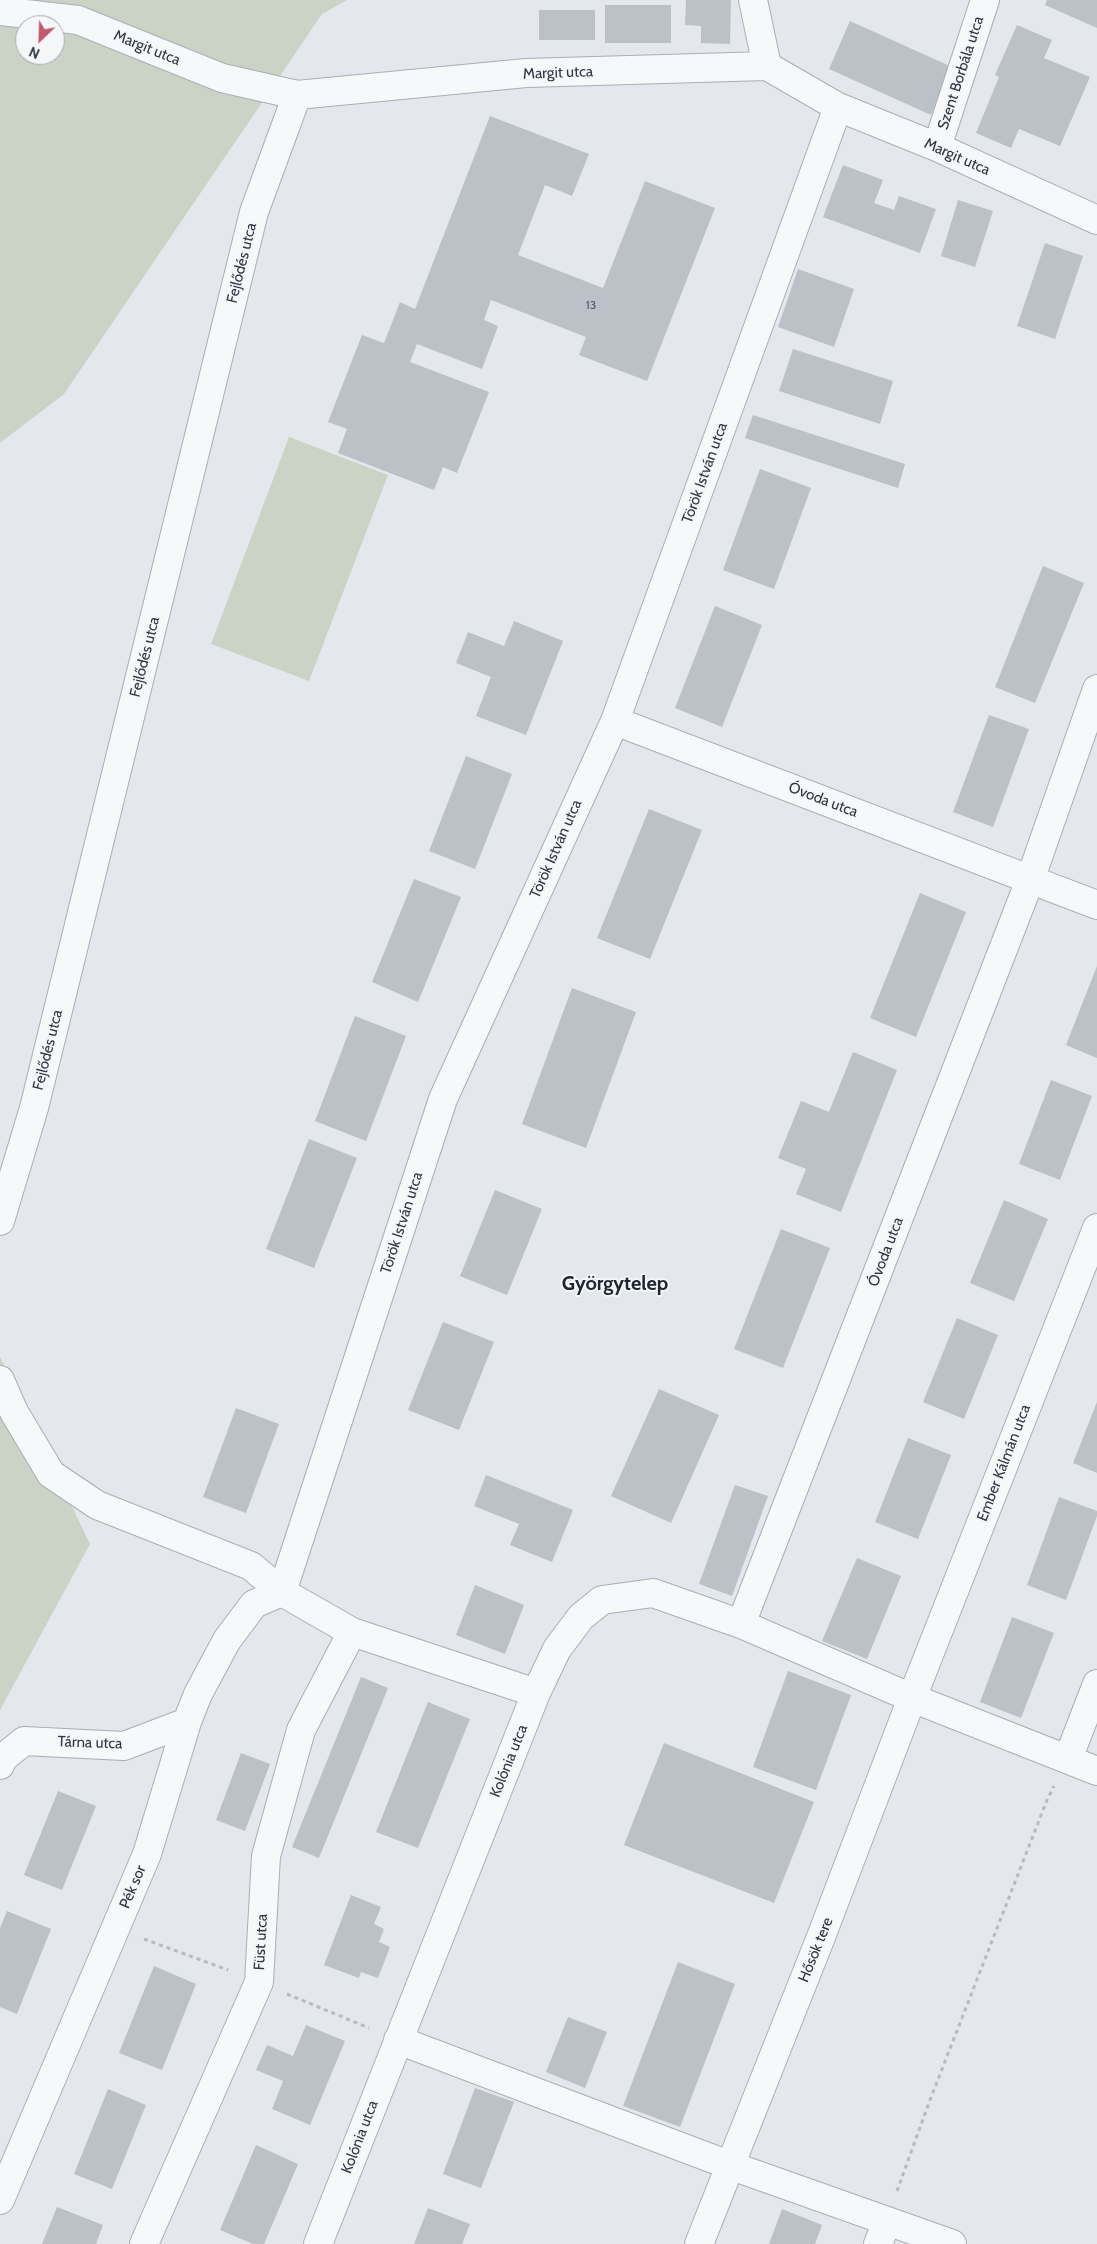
<!DOCTYPE html>
<meta charset="utf-8">
<style>
body{margin:0}
#map{position:relative;width:1097px;height:2244px;overflow:hidden;background:#e4e7eb;font-family:Cabin,sans-serif}
canvas{display:block}
.north{position:absolute;left:15px;top:15px;width:50px;height:50px;box-sizing:border-box;background:#f4f6f8;border:1px solid #a5a9af;border-radius:50%;rotate:204deg;font-size:14px;font-weight:700;line-height:20px;text-align:center;color:#2e3641}
.north::after{content:'';display:block;margin:auto;width:18px;height:22px;background:#c05970;clip-path:polygon(50% 0,100% 100%,50% 72%,0 100%)}
</style>
<div id="map">
<canvas width="1097" height="2244"></canvas>
<div class="north">N</div>
</div>
<script>
const ctx = document.querySelector('canvas').getContext('2d');
ctx.lineJoin = 'round';
function fillPath(path, color) { ctx.fillStyle = color; ctx.fill(path, 'evenodd'); }
const toPath = rows => new Path2D(rows.map(r => 'M' + r).join(''));
function strokePath(path, color, width, dash) { ctx.strokeStyle = color; ctx.lineWidth = width; ctx.lineCap = dash ? 'butt' : 'round'; ctx.setLineDash(dash || []); ctx.stroke(path); }
function drawText(font, color, halo, rows, align = 'center') {
  ctx.font = font + ' Cabin,sans-serif'; ctx.lineWidth = 4; ctx.setLineDash([]); ctx.textBaseline = 'middle'; ctx.strokeStyle = halo; ctx.fillStyle = color; for (const [text, x, y, turn = 0] of rows) {
    ctx.save(); ctx.translate(x, y); ctx.rotate((+turn || 0) * Math.PI / 180); ctx.textAlign = isNaN(turn) ? turn : align; if (halo) ctx.strokeText(text, 0, 0); ctx.fillText(text, 0, 0); ctx.restore();
  }
}
const green = toPath([
 [0,0,347,0,322,14,64,394,0,443],
 [25,25,55,25,55,55,25,55],
 [289,437,388,475,309,681,211,644],
 [0,1357,90,1544,0,1710]
]);
const building = toPath([
 [686,0,731,0,730,44,701,43,701,26,685,25],
 [1047,0,1097,0,1097,28,1045,5],
 [605,5,671,5,671,43,605,43],
 [539,10,595,10,595,40,539,40],
 [850,21,952,67,931,115,829,69],
 [1017,25,1052,40,1044,58,1090,77,1060,146,1019,129,1011,148,976,133,999,77,995,75],
 [490,116,589,154,572,196,545,185,518,255,603,288,645,181,715,208,647,381,579,355,586,337,491,300,484,320,498,326,482,369,417,344,410,362,489,392,457,473,443,467,434,490,338,453,347,429,328,422,362,335,384,343,400,302,415,309],
 [843,165,883,180,874,203,894,210,899,196,936,209,920,253,823,217],
 [958,200,993,211,975,267,941,256],
 [1045,243,1083,256,1055,339,1017,326],
 [798,269,854,289,834,347,778,327],
 [793,349,893,381,880,424,779,391],
 [753,415,905,464,898,488,745,438],
 [760,469,811,488,774,589,723,570],
 [1043,566,1084,583,1035,703,995,687],
 [715,606,762,625,722,727,675,708],
 [514,621,563,641,526,735,476,716,491,677,456,663,468,632,504,646],
 [989,715,1029,729,993,827,953,812],
 [466,756,512,774,475,869,429,851],
 [649,809,702,830,650,959,597,938],
 [414,879,461,897,418,1002,372,982],
 [920,893,966,912,916,1037,870,1018],
 [1097,966,1097,1058,1066,1045],
 [572,988,636,1012,586,1148,522,1124],
 [355,1016,406,1036,366,1141,315,1121],
 [853,1052,897,1070,841,1212,796,1194,806,1169,778,1158,801,1101,829,1112],
 [1051,1080,1092,1096,1060,1180,1019,1164],
 [309,1139,357,1158,314,1268,266,1249],
 [495,1190,542,1209,507,1295,460,1276],
 [1004,1200,1048,1219,1014,1301,970,1283],
 [781,1229,830,1248,783,1368,734,1349],
 [957,1318,998,1335,964,1419,923,1402],
 [443,1322,494,1342,459,1430,408,1410],
 [659,1389,719,1415,671,1523,611,1496],
 [1097,1402,1097,1473,1073,1463],
 [236,1408,279,1424,246,1513,203,1497],
 [908,1438,951,1455,918,1539,875,1522],
 [486,1475,573,1510,552,1562,510,1545,519,1524,474,1506],
 [735,1485,768,1496,732,1596,699,1584],
 [1059,1497,1097,1511,1097,1516,1066,1600,1027,1585],
 [857,1558,901,1576,867,1659,822,1641],
 [475,1585,524,1605,505,1654,456,1635],
 [1012,1617,1054,1633,1021,1718,980,1702],
 [788,1671,851,1695,816,1790,753,1767],
 [361,1677,388,1688,319,1858,292,1847],
 [428,1702,470,1719,418,1848,376,1832],
 [664,1743,814,1802,774,1903,624,1845],
 [241,1753,270,1764,245,1831,216,1820],
 [58,1791,96,1806,62,1890,24,1875],
 [351,1895,381,1907,374,1924,384,1929,379,1942,390,1947,378,1978,361,1972,359,1978,324,1965],
 [7,1911,51,1929,17,2014,0,2007,0,1928],
 [678,1962,735,1984,680,2127,623,2106],
 [154,1966,196,1984,162,2070,119,2053],
 [568,2017,607,2032,585,2088,546,2072],
 [306,2025,345,2041,310,2125,272,2109,283,2081,256,2070,267,2045,293,2056],
 [475,2088,514,2102,481,2188,443,2174],
 [108,2089,146,2105,112,2189,74,2174],
 [256,2145,298,2164,264,2244,253,2244,220,2230],
 [57,2207,103,2225,96,2244,42,2244],
 [428,2208,470,2224,462,2244,414,2244],
 [782,2209,822,2225,815,2244,769,2244]
]);
const path = toPath([
 [144,1939,228,1970],
 [287,1994,369,2028],
 [897,2191,930,2100,1047,1800,1054,1786]
]);
const minor = toPath([
 [753,0,767,66],
 [0,11,78,20,222,78,297,95,526,73,767,66,838,107,937,147,1097,220],
 [937,147,985,0],
 [615,721,1097,905],
 [0,1221,34,1108,254,212,297,95],
 [0,1380,14,1412,51,1474,97,1505,251,1566,282,1592,352,1632,536,1693],
 [741,1624,1030,880,1097,689],
 [1068,1759,1097,1684],
 [0,1765,3,1758,24,1741,124,1746,187,1722],
 [398,2040,729,2165,952,2244],
 [0,2200,147,1854,187,1722,198,1694,227,1640,254,1604,282,1592,443,1099,615,721,838,107],
 [144,2244,259,1982,266,1856,301,1730,352,1632],
 [318,2244,536,1693,557,1649,581,1617,602,1600,653,1593,741,1624,912,1698,1097,1228],
 [699,2244,821,1937,912,1698,1097,1771],
 [878,2244,887,2221]
]);
const numberNames = [
 ["13",591,305]
];
const streetNames = [
 ["Margit utca",147,48,22],
 ["Margit utca",558,73,-2],
 ["Szent Borbála utca",961,73,-72],
 ["Margit utca",957,157,24],
 ["Fejlődés utca",242,263,-76],
 ["Török István utca",705,473,-70],
 ["Fejlődés utca",145,657,-76],
 ["Óvoda utca",823,800,21],
 ["Török István utca",556,849,-66],
 ["Fejlődés utca",48,1050,-76],
 ["Török István utca",402,1223,-72],
 ["Óvoda utca",886,1252,-69],
 ["Ember Kálmán utca",1004,1463,-69],
 ["Tárna utca",90,1743,2],
 ["Kolónia utca",509,1761,-68],
 ["Pék sor",133,1887,-67],
 ["Füst utca",261,1942,-87],
 ["Hősök tere",816,1950,-68],
 ["Kolónia utca",360,2137,-69]
];
const districtNames = [
 ["Györgytelep",615,1284]
];
fillPath(green, '#cbd3c7');
fillPath(building, '#bcc1c7');
strokePath(minor, '#aaaeb5', 30);
strokePath(path, '#b7babe', 3, [4, 4]);
strokePath(minor, '#f7f8f9', 28);
drawText('12px', '#525962', null, numberNames);
drawText('15px', '#2e3641', '#f4f6f8', streetNames);
drawText('bold 20px', '#202732', '#f4f6f8', districtNames);
</script>
